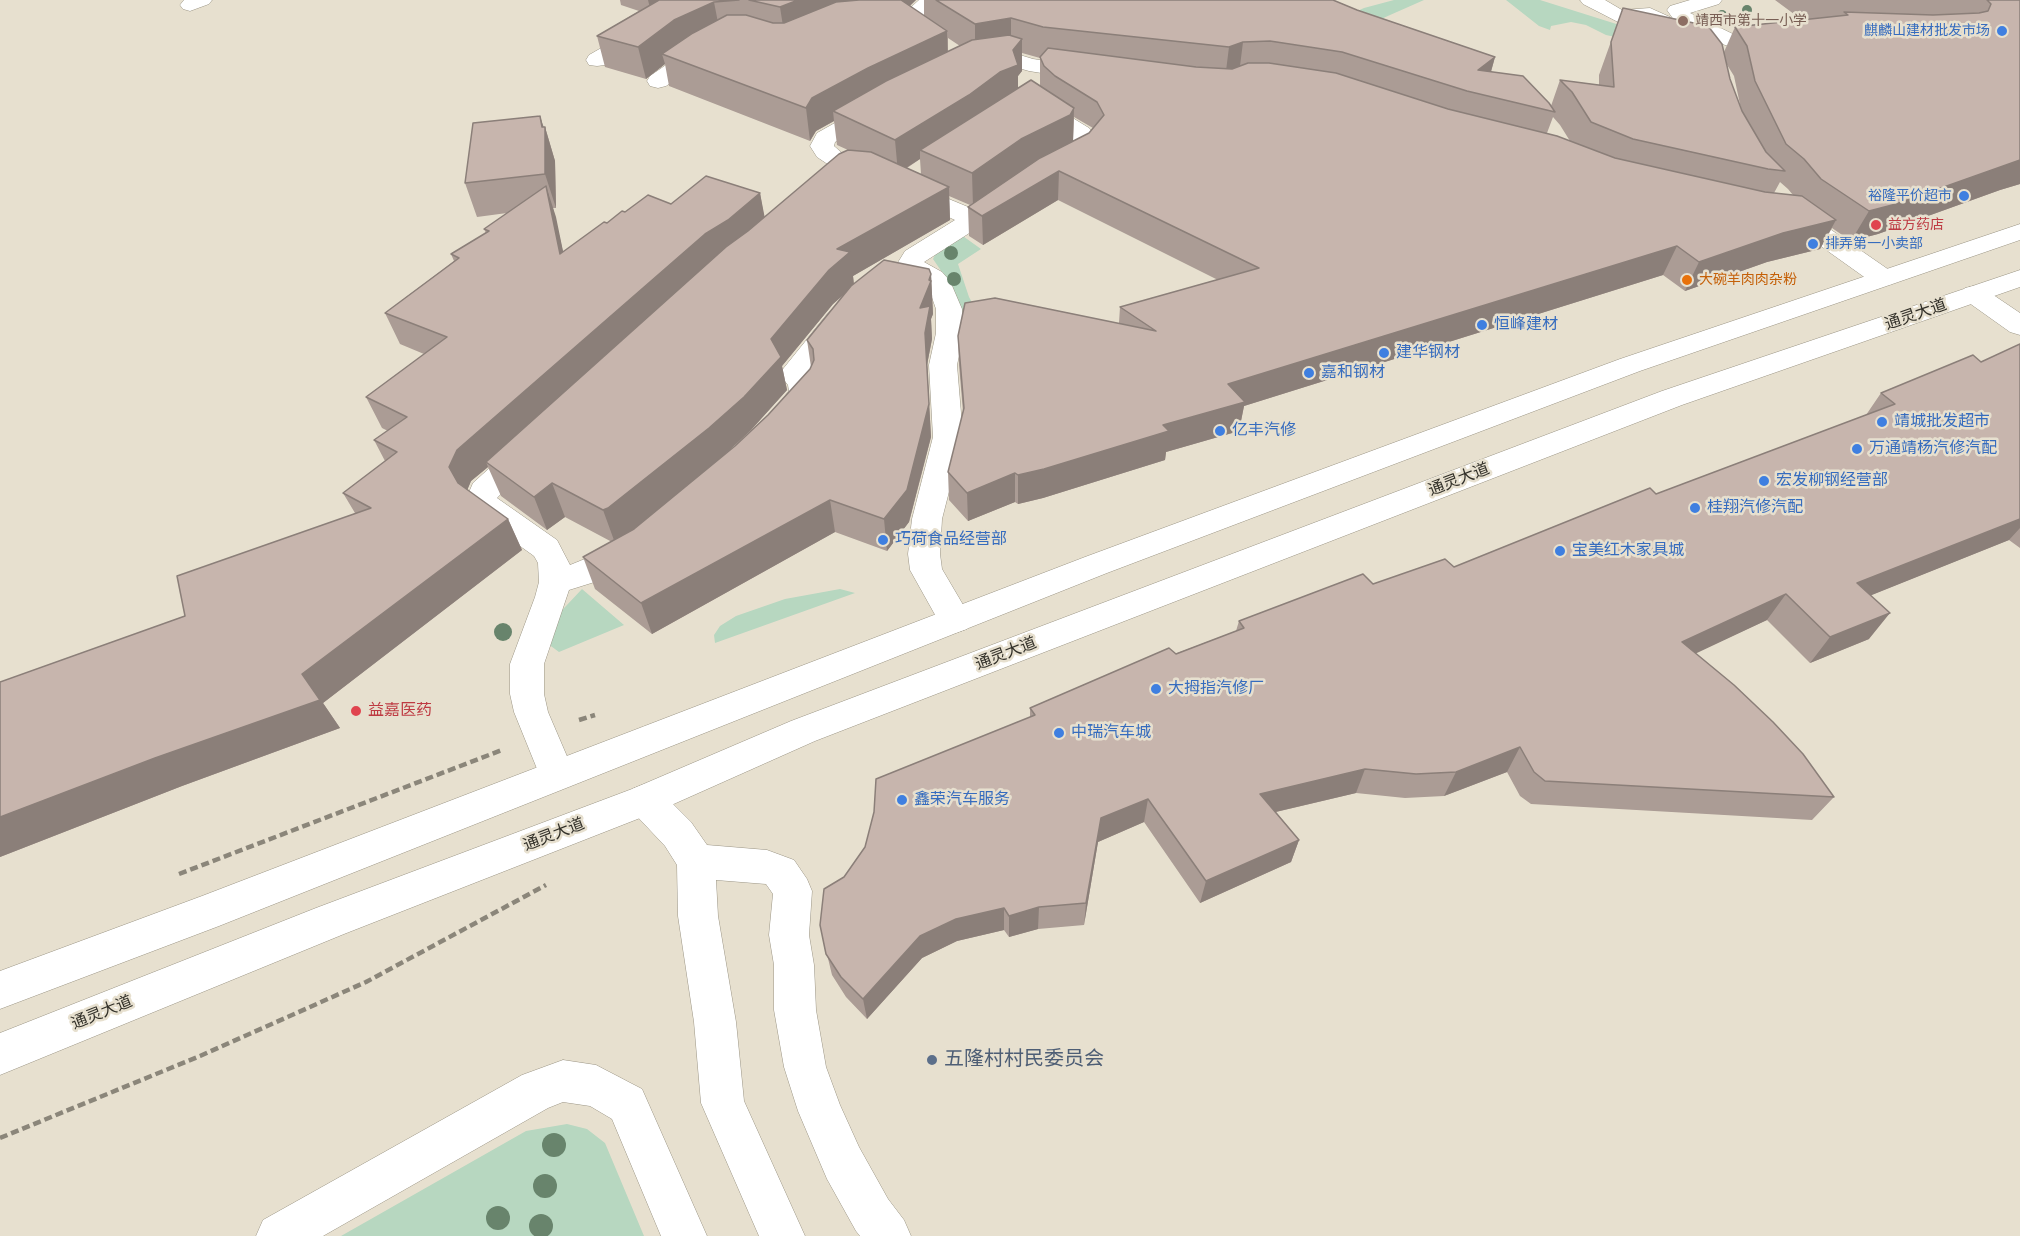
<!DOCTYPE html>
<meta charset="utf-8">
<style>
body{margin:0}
canvas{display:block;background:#e7e0cf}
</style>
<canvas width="2020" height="1236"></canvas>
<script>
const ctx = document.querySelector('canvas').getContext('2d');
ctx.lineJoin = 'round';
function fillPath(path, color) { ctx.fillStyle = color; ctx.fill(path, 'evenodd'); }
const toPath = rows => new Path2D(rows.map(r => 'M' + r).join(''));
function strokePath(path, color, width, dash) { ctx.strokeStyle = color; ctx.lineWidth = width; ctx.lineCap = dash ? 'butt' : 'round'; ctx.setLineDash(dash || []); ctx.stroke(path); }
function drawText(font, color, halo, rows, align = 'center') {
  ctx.font = font + ' Signika,"Noto Sans SC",sans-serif'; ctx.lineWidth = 5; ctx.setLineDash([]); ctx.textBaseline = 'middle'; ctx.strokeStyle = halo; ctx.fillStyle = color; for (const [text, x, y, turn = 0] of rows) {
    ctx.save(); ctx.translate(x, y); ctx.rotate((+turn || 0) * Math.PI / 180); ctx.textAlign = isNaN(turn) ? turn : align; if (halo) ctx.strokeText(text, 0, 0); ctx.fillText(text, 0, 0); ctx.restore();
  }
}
const green = toPath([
 [1394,0,1424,0,1372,23,1336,21,1364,8],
 [1506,0,1540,0,1645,33,1676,50,1606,35,1586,25,1571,22,1551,26,1550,30,1539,26],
 [960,234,981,249,958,264,969,297,998,351,958,337,946,278,933,259,937,251],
 [582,589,624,625,559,652,544,641,550,623],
 [840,589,855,593,715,643,714,635,720,626,736,616,785,599],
 [567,1124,587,1129,605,1143,644,1236,341,1236,526,1131]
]);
const path = toPath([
 [579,720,595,715],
 [179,874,502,750],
 [0,1138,200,1056,366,982,546,885]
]);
const minor = toPath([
 [212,0,209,4,190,11,183,9,180,5,184,0,212,0],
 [685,0,710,0,707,4,605,65,597,66,589,65,586,60,589,55,685,0],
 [919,0,941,0,925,16,922,24,939,38,943,42,939,46,932,48,925,46,901,26,909,9,919,0],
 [1580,0,1605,0,1622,10,1650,8,1670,17,1673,21,1670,25,1663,27,1646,20,1618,22,1583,4,1580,0],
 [1690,0,1722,0,1719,4,1690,13,1739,37,1743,41,1739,45,1732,47,1725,45,1674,20,1667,10,1670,6,1690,0],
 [703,44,711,45,714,50,711,55,666,86,658,88,650,86,647,81,650,76,695,45,703,44],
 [1010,52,1033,59,1093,68,1096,73,1093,78,1085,80,1029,71,1008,65,980,71,972,70,969,65,972,60,1010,52],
 [1037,96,1045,98,1053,106,1089,128,1096,137,1100,142,1086,160,1060,170,1052,168,1048,163,1052,158,1070,150,1076,142,1037,116,1029,108,1026,103,1029,98,1037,96],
 [873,104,881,106,884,111,881,116,835,142,834,146,842,153,883,169,887,174,883,179,875,181,867,179,826,163,817,157,810,146,817,133,865,106,873,104],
 [910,183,973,209,987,204,996,206,999,211,996,216,924,262,942,272,950,281,962,309,964,333,957,365,963,437,942,519,940,554,942,569,972,620,967,629,955,633,943,629,910,570,908,554,912,519,933,437,929,365,936,333,936,309,929,289,924,284,908,276,897,264,905,251,955,220,901,195,898,190,901,185,910,183],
 [1789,205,1798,207,1892,272,1896,278,1892,284,1883,286,1874,284,1780,217,1777,212,1780,207,1789,205],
 [1974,286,1983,288,2020,313,2020,335,2010,332,1965,300,1961,294,1965,288,1974,286],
 [838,310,847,312,851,318,809,373,816,382,817,393,794,423,784,426,774,423,770,416,789,391,788,385,779,374,829,312,838,310],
 [527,440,537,443,542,450,537,457,497,498,557,540,570,565,629,541,640,545,645,553,640,561,601,580,569,590,544,664,544,694,548,712,575,775,570,786,557,790,544,786,514,712,510,694,510,664,535,597,539,582,538,563,534,556,474,513,466,499,473,483,517,443,527,440],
 [645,784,658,789,691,822,707,845,767,850,794,860,807,879,812,891,809,935,814,965,816,1010,826,1067,840,1105,859,1147,888,1199,904,1220,911,1236,860,1236,856,1231,827,1179,798,1111,784,1067,774,1010,774,965,769,935,773,894,766,884,716,880,718,916,736,1022,744,1101,805,1236,759,1236,701,1103,694,1022,678,916,677,865,665,846,632,811,627,800,632,789,645,784],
 [563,1060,596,1065,642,1089,707,1236,661,1236,612,1119,590,1106,563,1102,548,1108,323,1236,256,1236,263,1220,522,1075,563,1060]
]);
const major = toPath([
 [2020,224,2020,240,1640,371,1107,573,219,926,0,1009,0,971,202,896,1085,557,1620,359,2020,224],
 [2020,270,2020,287,1682,405,815,741,658,811,344,934,0,1075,0,1033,316,908,632,789,791,721,1662,391,2020,270]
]);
const trees = [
 [1747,10,5],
 [1722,15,5],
 [1704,19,5],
 [951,253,7],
 [954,279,7],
 [503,632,9],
 [554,1145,12],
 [545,1186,12],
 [498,1218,12],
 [541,1226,12]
];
const wall = toPath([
 [620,0,916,0,910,6,924,16,924,0,1333,0,1357,10,1495,57,1491,72,1551,106,1560,80,1599,85,1599,75,1623,8,1724,52,1735,27,1802,20,1775,0,2020,0,2020,184,2000,190,1878,234,1851,241,1832,228,1820,249,1767,262,1685,291,1663,275,1244,406,1239,431,1166,452,1165,460,1043,498,1018,504,1015,502,968,521,949,500,948,472,963,412,959,365,958,336,1119,323,1120,307,1218,280,1058,200,983,245,969,236,968,207,970,205,949,196,950,220,853,276,854,284,931,274,933,314,931,319,932,339,927,365,931,437,909,522,887,551,835,532,652,634,595,589,583,557,612,542,565,517,547,530,501,496,488,467,471,481,467,490,508,519,522,550,323,703,340,728,182,786,0,857,0,681,1,682,185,616,355,513,343,493,385,461,374,440,388,431,382,428,366,397,424,354,400,344,385,313,454,261,451,254,486,233,484,229,507,213,477,217,465,183,545,127,555,161,556,208,553,208,563,252,607,223,625,212,671,204,760,193,764,217,848,150,837,145,834,121,816,131,810,141,669,86,665,64,646,79,605,67,597,36,639,11,621,5],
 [948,38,960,46,948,52],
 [1022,53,1040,58,1040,85,1018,88,1018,76,1022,71],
 [1726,63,1734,76,1741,109,1730,79],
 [1074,117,1093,128,1089,133,1073,141],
 [1553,117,1560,125,1570,141,1547,133],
 [920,159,921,174,907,168],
 [1780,182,1788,189,1793,195,1774,193],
 [844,294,807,340,811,367,810,369,768,415,735,446,723,456,751,430,787,390,782,366,833,304],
 [2020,344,2020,548,2009,540,1871,595,1869,639,1810,663,1767,620,1695,653,1834,797,1812,820,1531,804,1520,796,1507,772,1444,796,1405,798,1356,793,1276,812,1299,840,1291,862,1200,903,1144,822,1098,842,1084,925,1038,929,1009,937,1004,930,957,941,922,958,867,1019,846,997,832,975,820,925,844,877,1030,717,1030,708,1236,631,1239,621,1373,584,1454,567,1656,494,1866,415,1881,393,1981,362]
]);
const shadedWall = toPath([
 [648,0,681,0,652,16],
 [798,0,916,0,905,10,785,39,780,7],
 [714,2,720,33,662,54,665,64,646,79,638,47,674,20],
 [1011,18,1011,50,975,56,975,24],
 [947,31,948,63,833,111,834,121,816,131,810,141,806,108,812,98,868,68],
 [1022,39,1022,71,1018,76,1018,98,920,150,920,159,898,173,895,140,1013,50],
 [1243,42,1239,74,1225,79,1229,47],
 [1495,57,1486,89,1478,70],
 [1074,108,1073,142,973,206,972,173,1021,139],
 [540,116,545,131,545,127,555,161,556,208,545,174],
 [2020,160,2020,184,2000,190,1878,234,1851,241,1869,211],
 [1059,171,1058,200,983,245,982,216],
 [546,186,556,217,570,285,560,254],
 [949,187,950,220,853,276,854,286,833,304,782,366,787,390,751,430,718,461,620,541,615,543,603,510,771,339,837,249],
 [760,193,766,224,486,462,488,467,471,481,464,498,449,467,457,450,705,234],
 [1836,220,1820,249,1767,262,1685,291,1699,262,1783,233],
 [1677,246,1663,275,1244,406,1239,431,1166,452,1165,460,1043,498,1018,504,1018,475,1163,425,1228,384],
 [931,274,933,314,931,319,932,339,927,365,931,437,909,522,887,551,884,519,920,308],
 [1015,473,1015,502,968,521,967,493],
 [552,483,565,517,547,530,534,497],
 [830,500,835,532,652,634,641,603],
 [508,519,522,550,323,703,340,728,182,786,0,857,0,817,302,674],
 [2020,519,2020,528,2009,540,1837,609,1857,583],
 [1786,594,1767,620,1665,668,1682,642],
 [1890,613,1869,639,1810,663,1830,637],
 [1520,747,1507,772,1444,796,1456,772],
 [1365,769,1356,793,1254,817,1260,794],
 [1148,799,1144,822,1098,842,1084,925,1086,903,1101,818],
 [1299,840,1291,862,1200,903,1206,881],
 [1039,907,1038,929,1009,937,1009,916],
 [1004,908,1004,930,957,941,922,958,867,1019,863,999,920,936,956,919]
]);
const building = toPath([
 [659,0,739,0,714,2,674,20,638,47,597,36,659,0],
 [749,0,798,0,780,7,749,0],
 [859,0,901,0,947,31,868,68,812,98,806,108,662,54,693,33,727,15,746,15,773,23,784,23,836,2,859,0],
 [936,0,1333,0,1357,10,1495,57,1478,70,1523,76,1549,103,1555,112,1467,91,1342,52,1270,41,1243,42,1229,47,1043,27,1011,18,975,24,936,0],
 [1987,0,2020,0,2020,160,1896,204,1869,211,1821,179,1804,159,1786,144,1755,81,1747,46,1735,27,1848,15,1844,12,1933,15,1979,13,1988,11,1991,4,1987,0],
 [1623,8,1708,26,1722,44,1730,79,1742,111,1766,152,1785,171,1768,169,1633,139,1591,122,1572,92,1560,80,1614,87,1611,42,1623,8],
 [1009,35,1022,39,1013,50,1018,65,1000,72,969,95,895,140,833,111,886,81,972,40,1009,35],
 [1048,48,1196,67,1232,69,1248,63,1269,63,1336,73,1448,109,1557,136,1615,158,1765,192,1802,196,1836,220,1783,233,1699,262,1677,246,1228,384,1245,402,1163,425,1169,431,1044,469,1018,475,1015,473,967,493,948,472,964,408,958,336,965,303,995,298,1156,331,1120,307,1259,268,1059,171,982,216,968,207,1040,158,1089,133,1104,115,1097,102,1055,76,1044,66,1040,57,1048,48],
 [1031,80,1074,108,1070,115,1021,139,972,173,920,150,1031,80],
 [540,116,542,127,545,127,545,174,465,183,473,123,540,116],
 [848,150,871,152,949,187,837,249,850,252,829,270,771,339,781,357,744,397,709,428,608,508,603,510,552,483,534,497,486,462,726,247,748,231,839,154,848,150],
 [706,176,760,193,728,220,705,234,457,450,449,467,458,483,508,519,302,674,320,700,155,758,0,817,0,682,185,616,177,576,371,508,343,493,397,452,374,440,407,417,366,397,447,337,385,313,459,258,451,254,489,231,484,229,546,186,560,254,604,222,607,223,622,211,625,212,648,195,671,204,706,176],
 [884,260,929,269,931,274,929,280,931,281,920,308,930,306,925,333,929,404,907,490,884,519,830,500,641,603,583,557,634,529,735,446,768,415,810,369,814,360,813,349,807,340,851,286,884,260],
 [2020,344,2020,519,1857,583,1890,613,1830,637,1786,594,1682,642,1734,685,1773,722,1803,754,1834,797,1545,781,1534,772,1520,747,1456,772,1416,774,1365,769,1260,794,1299,840,1206,881,1148,799,1101,818,1086,903,1039,907,1009,916,1004,908,956,919,920,936,863,999,841,977,826,954,820,925,824,889,844,877,865,847,874,812,876,779,1035,715,1030,708,1169,648,1176,654,1244,628,1239,621,1363,574,1373,584,1445,559,1454,567,1650,488,1656,494,1895,404,1881,393,1973,355,1981,362,2020,344]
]);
const markers = [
 [1683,21,6,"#8d6e63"],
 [2002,31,6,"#3f7fe0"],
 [1964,196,6,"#3f7fe0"],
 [1876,225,6,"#e0444e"],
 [1813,244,6,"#3f7fe0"],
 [1687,280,6,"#e8710a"],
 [1482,325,6,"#3f7fe0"],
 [1384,353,6,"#3f7fe0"],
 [1309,373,6,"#3f7fe0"],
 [1882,422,6,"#3f7fe0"],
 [1220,431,6,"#3f7fe0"],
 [1857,449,6,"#3f7fe0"],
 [1764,481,6,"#3f7fe0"],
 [1695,508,6,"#3f7fe0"],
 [883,540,6,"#3f7fe0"],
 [1560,551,6,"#3f7fe0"],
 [1156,689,6,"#3f7fe0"],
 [356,711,6,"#e0444e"],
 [1059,733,6,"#3f7fe0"],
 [902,800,6,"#3f7fe0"],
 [932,1060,6,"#5c6f8a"]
];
const farEducationnames = [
 ["靖西市第十一小学",1695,21]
];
const farShopnames = [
 ["麒麟山建材批发市场",1990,31],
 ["裕隆平价超市",1952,196],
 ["排弄第一小卖部",1825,244,"left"]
];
const farHealthnames = [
 ["益方药店",1888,225]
];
const farFoodnames = [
 ["大碗羊肉肉杂粉",1699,280]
];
const streetNames = [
 ["通灵大道",1916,315,-19],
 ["通灵大道",1459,480,-21],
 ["通灵大道",1006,654,-21],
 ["通灵大道",554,835,-21],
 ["通灵大道",102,1013,-22]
];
const shopNames = [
 ["恒峰建材",1494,325],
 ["建华钢材",1396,353],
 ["嘉和钢材",1321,373],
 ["靖城批发超市",1894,422],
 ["亿丰汽修",1232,431],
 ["万通靖杨汽修汽配",1869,449],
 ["宏发柳钢经营部",1776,481],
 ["桂翔汽修汽配",1707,508],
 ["巧荷食品经营部",895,540],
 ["宝美红木家具城",1572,551],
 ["大拇指汽修厂",1168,689],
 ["中瑞汽车城",1071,733],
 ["鑫荣汽车服务",914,800]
];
const healthNames = [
 ["益嘉医药",368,711]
];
const nearServicenames = [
 ["五隆村村民委员会",944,1060]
];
fillPath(green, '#b7d7c0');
strokePath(minor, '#9b9585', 1);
strokePath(major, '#9b9585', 1);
strokePath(path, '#8b867a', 4.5, [8, 4]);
fillPath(minor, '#fff');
fillPath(major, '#fff');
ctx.fillStyle = '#68846c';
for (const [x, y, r] of trees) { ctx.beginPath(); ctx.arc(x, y, r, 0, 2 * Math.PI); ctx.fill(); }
fillPath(wall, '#ab9c95');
fillPath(shadedWall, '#8b7f79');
fillPath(building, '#c7b5ad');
strokePath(building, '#8b7f79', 1.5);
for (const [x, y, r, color] of markers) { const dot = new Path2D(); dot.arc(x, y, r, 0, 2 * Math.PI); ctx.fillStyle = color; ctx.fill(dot); strokePath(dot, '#e7e0cf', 2); }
drawText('14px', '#785e54', '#e7e0cf', farEducationnames, 'left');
drawText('14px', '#366cbe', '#e7e0cf', farShopnames, 'right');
drawText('14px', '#be3a42', '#e7e0cf', farHealthnames, 'left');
drawText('14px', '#c56008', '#e7e0cf', farFoodnames, 'left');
drawText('16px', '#312f28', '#e7e0cf', streetNames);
drawText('16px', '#366cbe', '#e7e0cf', shopNames, 'left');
drawText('16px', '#be3a42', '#e7e0cf', healthNames, 'left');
drawText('20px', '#4e5e75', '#e7e0cf', nearServicenames, 'left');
</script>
